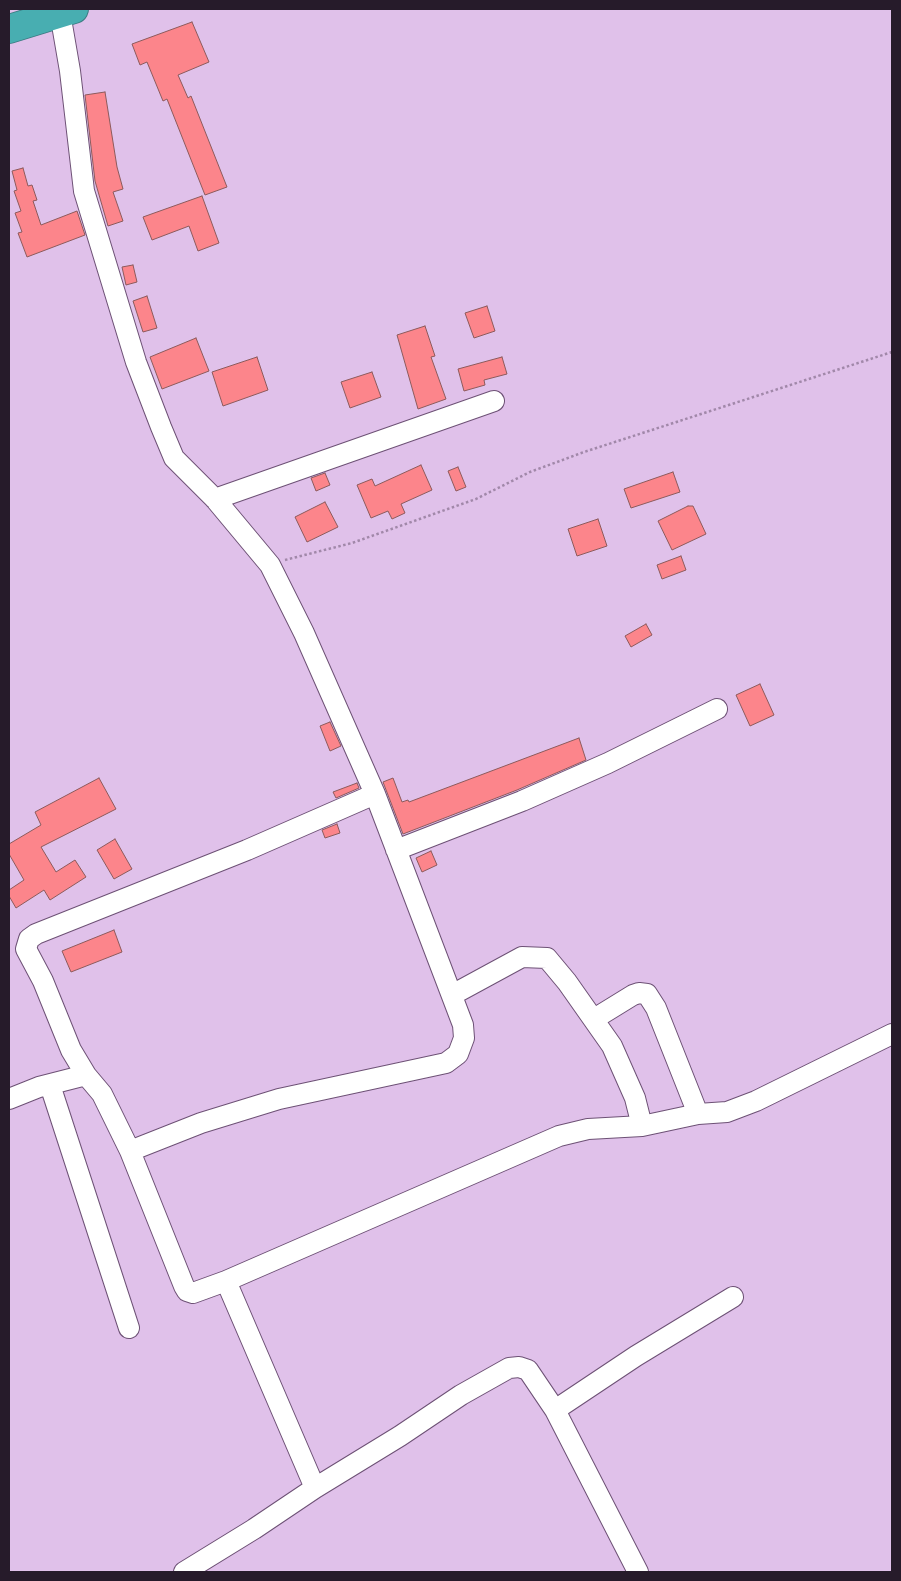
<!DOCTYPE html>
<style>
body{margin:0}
#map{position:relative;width:901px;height:1581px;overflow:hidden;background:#e0c1ea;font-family:"Public Sans",sans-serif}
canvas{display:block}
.frame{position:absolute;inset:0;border:10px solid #261b2a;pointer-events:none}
</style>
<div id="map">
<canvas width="901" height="1581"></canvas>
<div class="frame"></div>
</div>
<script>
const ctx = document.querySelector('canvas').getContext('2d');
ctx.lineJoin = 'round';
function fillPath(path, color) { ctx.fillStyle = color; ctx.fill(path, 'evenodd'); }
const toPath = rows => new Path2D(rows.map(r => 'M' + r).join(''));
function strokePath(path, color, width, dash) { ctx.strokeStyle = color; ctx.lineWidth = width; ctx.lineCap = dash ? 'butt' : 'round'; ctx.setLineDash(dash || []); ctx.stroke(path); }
const building = toPath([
 [192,22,209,62,178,75,188,98,191,96,227,187,205,195,167,99,163,101,147,62,140,65,132,44,192,22],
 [105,92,117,167,123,189,113,192,123,221,108,226,95,181,85,95,105,92],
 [23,168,28,186,32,185,37,200,33,201,41,225,77,211,85,235,27,257,18,233,22,232,15,213,21,211,14,191,17,190,12,171,23,168],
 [202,196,219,243,198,251,189,226,152,240,143,217,202,196],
 [133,265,137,282,126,285,122,267,133,265],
 [147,296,157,328,143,332,133,301,147,296],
 [487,306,495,331,474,338,465,313,487,306],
 [425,326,435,356,431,357,446,399,418,409,397,335,425,326],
 [196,338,209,371,162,389,150,357,196,338],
 [257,357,268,390,223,406,212,372,257,357],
 [502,357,507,374,484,380,485,385,464,391,458,369,502,357],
 [372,372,381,397,350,408,341,382,372,372],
 [421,465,432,490,401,504,405,513,392,519,388,511,371,518,357,485,372,479,375,486,421,465],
 [458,467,466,487,456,491,448,471,458,467],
 [673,472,680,492,631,508,624,489,673,472],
 [325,473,330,485,316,491,311,478,325,473],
 [325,502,338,527,307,542,295,517,325,502],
 [688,506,693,506,706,534,672,550,658,521,688,506],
 [598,519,607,546,577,556,568,529,598,519],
 [681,556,686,570,662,579,657,565,681,556],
 [646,624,652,635,631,647,625,636,646,624],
 [760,684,774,715,750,726,736,695,760,684],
 [330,722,341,746,330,751,320,726,330,722],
 [579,738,586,760,517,790,403,834,383,782,393,778,402,802,408,800,409,802,579,738],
 [99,778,116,809,41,847,56,872,75,860,86,877,50,900,44,890,16,908,9,896,9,890,24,880,9,854,9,844,41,825,35,812,99,778],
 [357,783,359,788,336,798,333,792,357,783],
 [337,824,340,833,325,838,322,830,337,824],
 [115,839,132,869,114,879,97,850,115,839],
 [431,851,437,865,422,872,416,858,431,851],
 [114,930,122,952,71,972,62,951,114,930]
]);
const path = toPath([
 [285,560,352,543,476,499,530,472,584,452,892,352]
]);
const minor = toPath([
 [215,499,494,401],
 [396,850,522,801,608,763,717,709],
 [594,1019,633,995,639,993,647,994,656,1008,698,1114],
 [86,1075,71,1050,43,981,26,949,29,939,36,934,247,850,375,794],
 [50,1085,129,1328],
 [9,1099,39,1087,86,1075,102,1094,130,1151,201,1123,279,1099,446,1063,458,1054,464,1038,463,1025,375,794,304,633,270,565,215,499,174,458,161,427,136,362,84,191,70,71,60,13],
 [642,1126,698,1114,727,1112,756,1101,892,1034],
 [130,1151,184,1286,187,1291,193,1293,226,1281,559,1136,588,1129,642,1126,635,1098,612,1046,567,982,547,958,522,957,452,995],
 [226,1281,315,1488],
 [555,1410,636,1356,733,1297],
 [184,1572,254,1529,315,1488,400,1436,461,1395,509,1368,519,1367,528,1370,555,1410,638,1572]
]);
const highway = toPath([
 [9,29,74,9]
]);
fillPath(building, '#fc858b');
strokePath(building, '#8c5a5b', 1);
strokePath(minor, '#6d5175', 22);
strokePath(highway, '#3c7b82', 30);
strokePath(path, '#a188a9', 2.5, [2.5, 2.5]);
strokePath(minor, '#fff', 20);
strokePath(highway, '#48aeb1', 28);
</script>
